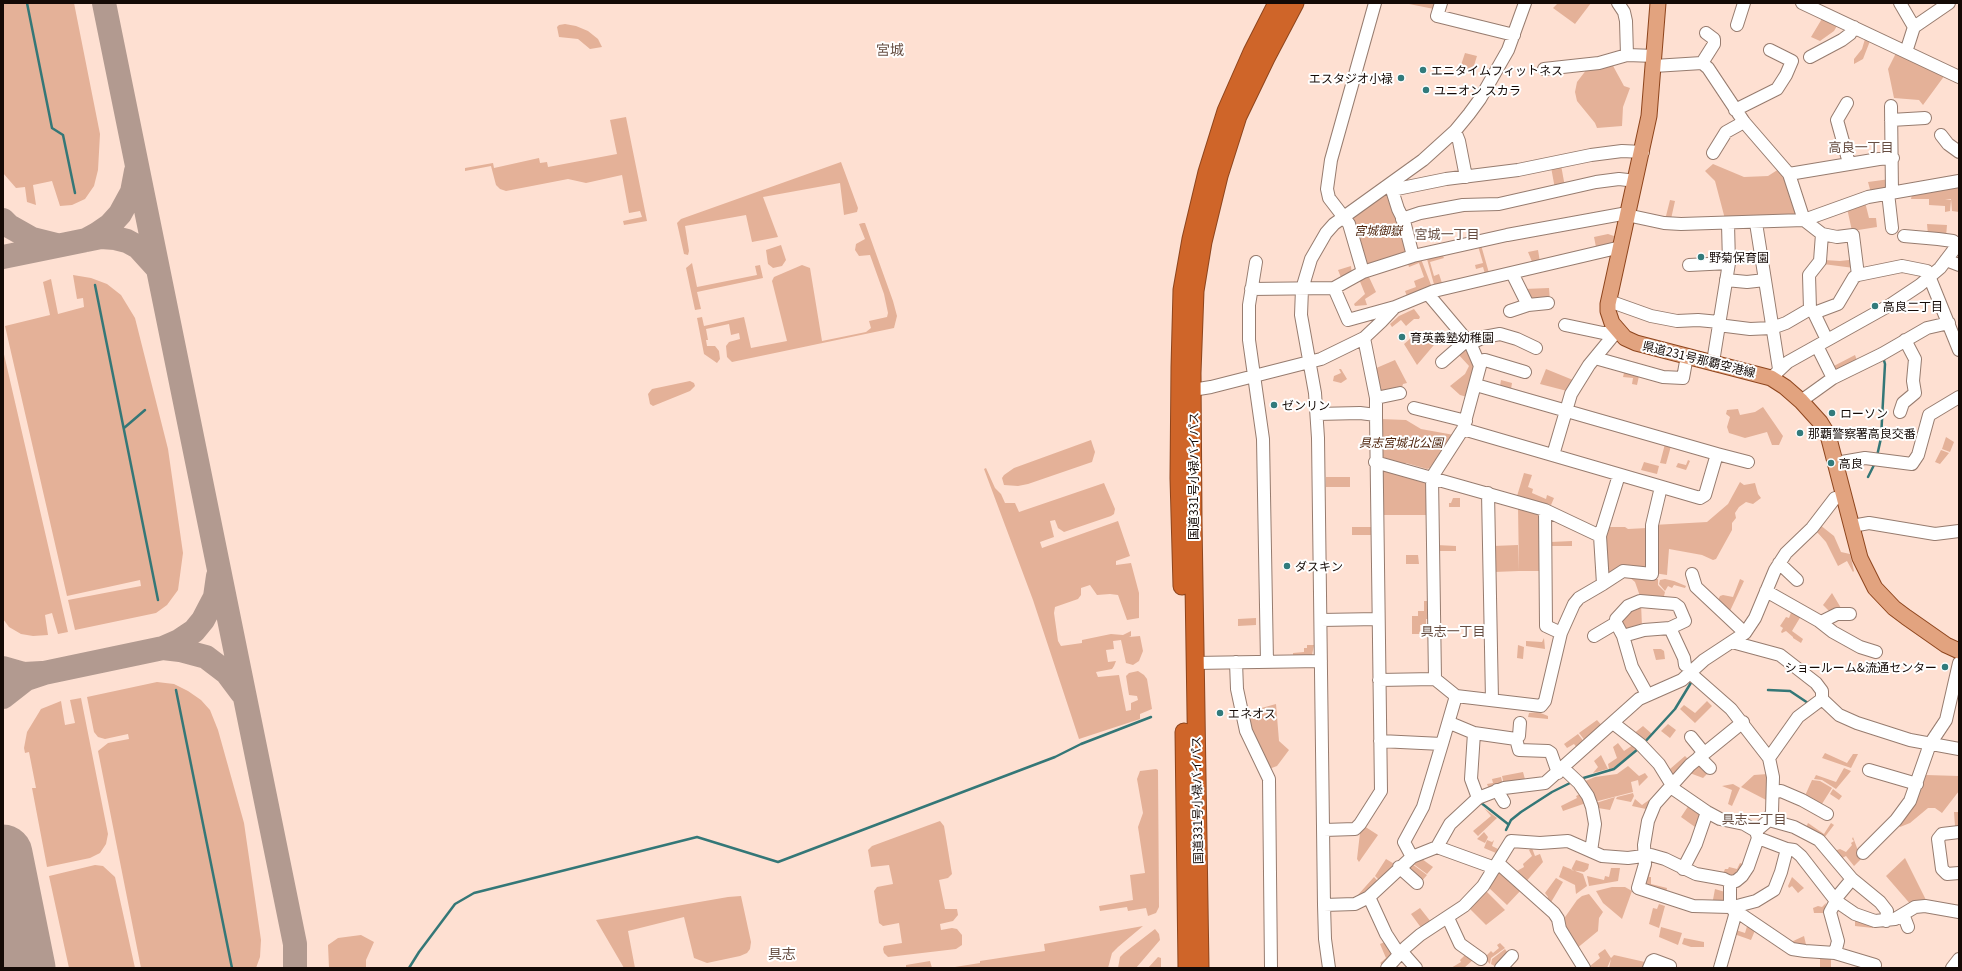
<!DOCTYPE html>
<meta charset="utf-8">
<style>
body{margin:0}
#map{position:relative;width:1962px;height:971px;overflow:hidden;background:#fee0d2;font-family:Georgia,serif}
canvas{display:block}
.frame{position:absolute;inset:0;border:4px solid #140a06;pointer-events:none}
</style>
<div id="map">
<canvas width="1962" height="971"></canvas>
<div class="frame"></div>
</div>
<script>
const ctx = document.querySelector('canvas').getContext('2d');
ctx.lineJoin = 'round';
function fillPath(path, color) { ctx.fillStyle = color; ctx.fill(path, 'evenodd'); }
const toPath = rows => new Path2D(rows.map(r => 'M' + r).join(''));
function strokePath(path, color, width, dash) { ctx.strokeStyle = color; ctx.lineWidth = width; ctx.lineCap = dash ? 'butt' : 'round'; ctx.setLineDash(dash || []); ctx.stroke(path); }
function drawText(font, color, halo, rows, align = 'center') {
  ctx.font = font + ' Georgia,"Noto Sans JP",serif'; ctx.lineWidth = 4; ctx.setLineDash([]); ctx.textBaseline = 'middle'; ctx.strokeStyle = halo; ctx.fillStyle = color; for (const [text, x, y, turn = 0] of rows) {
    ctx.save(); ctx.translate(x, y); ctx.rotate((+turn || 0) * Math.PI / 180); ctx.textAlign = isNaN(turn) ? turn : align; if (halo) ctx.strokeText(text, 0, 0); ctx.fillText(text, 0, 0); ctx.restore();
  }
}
const green = toPath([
 [3,3,74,3,100,134,98,170,94,186,85,199,72,205,60,206,52,181,33,185,36,205,27,202,25,187,16,188,3,173],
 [1404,3,1435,3,1434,9],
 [1558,3,1591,3,1575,24,1553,8],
 [1823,17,1838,24,1834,31,1820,41,1811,37],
 [565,24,576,26,588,31,598,39,602,47,590,49,578,39,559,37,557,27,559,25],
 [1865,39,1870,41,1863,59,1854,64,1854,59,1862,49],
 [1465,53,1477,56,1472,72,1460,68],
 [1896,53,1945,75,1923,105,1919,100,1894,98,1888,69],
 [1612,64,1624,86,1630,88,1623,107,1622,126,1597,128,1595,123,1577,101,1575,92,1577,82,1587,69],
 [626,117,647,221,624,225,623,221,642,217,640,211,629,213,622,175,586,183,568,179,506,191,500,189,496,185,491,166,465,171,465,168,493,163,494,168,539,158,540,163,547,162,548,167,617,154,610,120],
 [841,162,858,208,857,212,844,215,840,183,763,197,778,237,752,242,746,215,685,226,689,251,688,255,684,254,677,223,681,219],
 [1713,164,1744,177,1768,176,1779,169,1789,186,1796,216,1725,219,1715,181,1705,171],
 [1561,165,1565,187,1555,189,1551,167],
 [1890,179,1890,190,1871,193,1868,182],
 [1959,185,1959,212,1952,211,1951,199,1945,200,1951,200,1950,211,1945,212,1945,206,1929,205,1929,199,1911,199,1912,194],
 [1390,191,1407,253,1371,267,1363,264,1352,218],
 [1670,200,1675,201,1671,219,1665,220],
 [1865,202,1869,218,1876,218,1877,227,1852,231,1847,208],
 [863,223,865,223,893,301,897,316,894,328,732,362,727,357,726,346,729,342,740,339,739,333,731,335,729,324,706,329,708,340,706,340,707,346,715,346,719,351,720,359,717,363,704,354,697,318,702,317,704,326,744,317,751,348,787,341,772,281,774,277,802,265,810,268,822,341,866,332,871,328,869,321,887,317,888,313,884,294,870,255,859,256,855,250,856,244,865,239,859,224],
 [1927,224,1947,225,1946,237,1928,235],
 [1608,234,1614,236,1613,244,1596,247,1594,237],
 [781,245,786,260,782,266,773,268,768,264,766,250],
 [1481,245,1489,273,1485,274,1483,267,1476,269,1475,265,1483,263,1478,246],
 [1538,250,1540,262,1533,264,1528,252],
 [1442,254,1444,258,1430,262,1434,276,1439,274,1443,286,1435,288,1427,259],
 [1850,254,1854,268,1823,264,1824,260,1840,261,1849,260],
 [1421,259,1433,290,1408,299,1405,291,1416,287,1414,281,1424,277,1419,263,1409,267,1408,264],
 [692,263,697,287,757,275,755,266,760,265,763,278,697,292,701,309,695,310,686,268],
 [1351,266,1352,275,1342,280,1338,270],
 [73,275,91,278,107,284,121,295,135,318,168,449,183,553,178,590,167,605,156,613,75,630,68,600,141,586,140,580,67,596,5,326,50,315,43,282,51,279,58,314,84,307,83,298,77,299],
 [1368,275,1376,292,1365,299,1367,305,1355,306,1354,304,1365,294,1359,279],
 [1549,288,1550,301,1531,303,1524,289],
 [1414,309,1420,317,1419,319,1414,319,1406,326,1401,320,1392,327,1390,324,1399,316],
 [1419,331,1428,341,1436,335,1439,339,1417,365,1404,344],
 [1467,346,1475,363,1467,397,1460,395,1450,386,1465,374,1469,366,1458,354],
 [3,350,68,632,58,634,52,613,45,615,48,635,33,636,21,634,9,627,3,619],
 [1855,355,1858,363,1836,374,1830,368],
 [1395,360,1407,383,1403,384,1402,387,1379,391,1374,369],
 [1339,369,1341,369,1347,379,1341,383,1333,381,1334,376,1341,373],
 [1546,369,1573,380,1567,391,1540,384],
 [1625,369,1639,376,1637,385,1632,384,1633,378,1623,377],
 [1501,380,1512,383,1511,389,1500,386],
 [690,381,694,383,695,386,690,391,653,406,650,404,648,394,652,389],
 [1763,407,1783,436,1779,445,1772,445,1767,432,1745,438,1729,433,1727,427,1730,417,1726,414,1727,410,1738,409,1740,415,1755,412],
 [1380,419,1406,420,1421,429,1454,435,1446,449,1443,448,1430,468,1427,469,1406,463,1405,465,1383,459],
 [1946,437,1954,442,1950,452,1942,449],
 [1091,440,1095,452,1092,462,1028,484,1018,486,1004,485,1002,478,1004,475,1014,468],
 [1665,444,1671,446,1666,464,1660,463],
 [1941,450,1949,453,1940,464,1935,462],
 [1688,460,1690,461,1686,470,1676,467,1678,463,1686,465],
 [1644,462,1659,466,1657,474,1641,470],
 [986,468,995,488,1001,494,1005,503,1015,503,1019,512,1104,483,1115,509,1114,514,1111,516,1064,532,1058,528,1055,520,1050,521,1054,537,1040,542,1042,548,1118,521,1130,556,1116,561,1116,565,1131,563,1139,593,1139,618,1127,620,1118,595,1110,594,1097,595,1090,585,1081,588,1081,595,1078,599,1055,607,1054,613,1058,641,1061,646,1082,643,1082,640,1111,634,1123,635,1131,631,1131,636,1129,637,1140,636,1143,651,1139,661,1133,665,1126,663,1121,640,1113,641,1114,649,1106,650,1108,662,1116,661,1114,666,1112,669,1096,672,1098,677,1119,675,1126,711,1131,710,1131,703,1138,700,1137,696,1129,695,1126,676,1129,673,1138,671,1144,675,1147,679,1152,709,1140,714,1140,719,1079,739,1033,600,984,469],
 [1384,469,1427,483,1428,515,1381,515,1381,471],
 [1524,473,1532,475,1528,487,1533,489,1532,493,1546,499,1547,495,1554,498,1551,505,1517,496],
 [1326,477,1350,477,1350,487,1326,487],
 [1740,482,1744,485,1755,483,1758,494,1761,498,1753,504,1746,502,1739,507,1735,513,1736,518,1732,523,1732,530,1716,559,1713,560,1702,555,1669,549,1667,575,1654,573,1653,525,1707,522,1728,504],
 [1453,498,1460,498,1460,507,1449,507,1449,503,1451,503],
 [1518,506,1542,515,1542,571,1519,571],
 [1820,525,1834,536,1841,552,1850,554,1854,571,1853,572,1847,561,1838,566,1826,542,1817,532],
 [1352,527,1373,527,1373,535,1352,535],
 [1608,527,1625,527,1628,529,1647,528,1647,570,1607,575,1606,535],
 [1572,541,1572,546,1551,546,1551,542],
 [1437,545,1456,546,1456,551,1437,551],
 [1518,545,1519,571,1494,572,1493,546],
 [1406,555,1418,555,1419,564,1406,564],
 [1629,577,1658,579,1658,585,1665,592,1663,600,1641,599,1635,582],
 [1665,579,1674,581,1686,586,1685,588,1674,585,1672,588,1668,586,1665,591,1659,584,1660,580],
 [1740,579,1744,581,1730,611,1717,602,1720,596,1723,595,1733,597],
 [1832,593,1844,613,1831,613,1823,605],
 [1424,601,1429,601,1430,619,1426,619,1426,625,1420,625,1420,634,1412,634,1412,616,1418,616,1418,611,1424,611],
 [1641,603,1642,627,1624,633,1619,622],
 [1792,610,1801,616,1792,631,1803,639,1801,643,1793,638,1793,637,1786,631,1782,633,1781,632,1783,628,1780,626,1786,617,1789,618],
 [1256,618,1256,625,1238,626,1238,619],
 [1544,638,1545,649,1526,646,1526,641,1542,642],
 [1307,645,1314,645,1312,655,1293,656,1293,653,1304,652,1304,648,1307,648],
 [1518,645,1524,647,1523,659,1517,658],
 [1653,649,1661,649,1664,651,1665,659,1656,660],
 [157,682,174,684,188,691,201,700,210,710,218,730,244,823,261,940,260,957,256,968,141,968,98,751,108,743,129,739,128,734,105,739,98,737,94,732,87,697],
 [81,698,108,834,106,844,100,853,90,858,47,867,32,788,36,788,29,752,25,753,24,748,27,732,41,709,61,701,65,725,75,723,70,700],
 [1707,701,1712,706,1695,723,1680,709,1684,705,1695,713],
 [1276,704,1279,741,1289,750,1277,766,1269,769,1249,728,1247,712],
 [1538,712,1548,716,1548,719,1528,717,1529,713],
 [1597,720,1604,728,1586,742,1579,733],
 [1668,724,1676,730,1670,738,1661,731],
 [1643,726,1652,734,1643,742,1632,735],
 [1578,734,1585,743,1578,749,1574,744,1567,748,1564,744],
 [1618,743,1624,751,1633,745,1637,748,1614,768,1609,769,1608,764,1617,758,1613,747],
 [1825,753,1847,763,1853,754,1858,754,1851,768,1822,758],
 [1601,755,1608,769,1593,773,1598,767,1594,761],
 [1685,756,1690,761,1675,777,1670,769],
 [1701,762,1710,771,1703,778,1687,772],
 [1628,766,1639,776,1645,773,1648,777,1639,786,1638,780,1631,782,1633,792,1594,802,1583,782,1595,777,1617,774],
 [1844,768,1851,771,1836,789,1822,780,1814,779,1816,775,1836,782],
 [1156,769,1158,770,1159,907,1156,913,1148,916,1146,908,1128,911,1127,907,1100,911,1099,906,1133,900,1130,875,1145,873,1138,827,1143,813,1137,779,1140,771],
 [1523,772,1526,783,1504,785,1502,776],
 [1768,774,1770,802,1741,787,1754,775],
 [1926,775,1959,776,1959,791,1942,813,1935,808,1928,808,1910,823,1900,827,1897,823,1917,800],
 [1501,777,1503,785,1489,789,1487,784,1493,783,1492,779],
 [1812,780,1820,781,1832,788,1820,807,1804,798],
 [1733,784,1740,788,1732,806,1728,804,1732,790,1722,786],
 [1833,789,1842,796,1839,800,1830,794],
 [1582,793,1586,803,1563,811,1561,806,1577,798,1576,796],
 [1633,793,1634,796,1631,802,1616,799,1617,797],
 [1615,797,1610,810,1598,808,1596,803],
 [1635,799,1642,805,1649,800,1652,802,1642,823,1646,809,1632,806],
 [1689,805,1691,809,1700,815,1701,819,1695,827,1681,817],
 [1484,808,1497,818,1478,836,1473,831,1491,816],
 [1954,812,1959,812,1959,826,1955,826],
 [940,821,944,826,952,874,948,878,939,880,945,909,957,909,958,915,953,921,940,924,941,930,952,928,957,929,962,935,962,945,956,949,888,957,884,953,883,949,884,946,902,943,899,923,883,926,879,923,874,891,877,887,893,884,889,865,871,867,868,850,872,846],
 [1808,823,1824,834,1831,823,1834,825,1824,838,1805,830],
 [1364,826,1378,835,1359,862,1357,859,1360,833],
 [1484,832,1488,837,1485,843,1477,839],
 [1853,837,1861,859,1854,866,1846,856,1840,859,1834,851,1840,849,1846,852,1852,845,1851,843,1854,841,1852,839],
 [1487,840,1492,842,1494,840,1492,846,1498,849,1496,853,1484,848],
 [1532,848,1535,856,1540,854,1543,862,1524,884,1514,870,1517,871,1524,867,1523,864,1532,856,1529,850],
 [1905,858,1927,902,1912,906,1886,876],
 [1386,859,1396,865,1380,881,1375,876],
 [1422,859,1433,867,1427,874,1412,863],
 [1576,860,1589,864,1588,869,1584,872,1571,870],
 [1740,863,1746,865,1736,878,1722,876,1725,869,1728,869,1729,867,1737,869],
 [1412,864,1427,875,1421,882,1406,868],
 [1647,864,1652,865,1649,877,1651,877,1651,884,1667,888,1666,893,1643,888],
 [95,865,103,866,115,877,135,968,69,968,49,876],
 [1563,866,1583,874,1587,886,1576,894,1575,885,1559,877],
 [1611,868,1620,868,1618,881,1589,886,1587,876,1604,880,1605,876,1609,877],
 [1502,869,1522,889,1507,905,1488,887],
 [1374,877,1379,882,1368,893,1357,898,1357,896],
 [1792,877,1804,888,1798,893,1792,886,1789,888,1788,886],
 [1556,878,1563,882,1550,904,1546,901,1548,897,1545,893],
 [1612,887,1625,887,1632,891,1622,919,1603,903,1596,891],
 [1715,889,1725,892,1723,903,1712,905],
 [1486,891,1505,910,1486,925,1469,908],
 [1589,894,1603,912,1599,918,1598,931,1576,949,1563,920,1577,900,1582,896],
 [741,896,751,942,750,949,747,953,740,956,707,963,694,958,684,917,628,931,635,968,624,968,596,920,728,897],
 [1826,903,1824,913,1814,913,1813,908,1818,906,1822,907],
 [1659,904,1665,906,1659,928,1649,924,1653,908,1657,909],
 [1420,908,1431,922,1422,929,1411,914],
 [1855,917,1873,924,1873,928,1855,926],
 [1748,923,1756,928,1751,940,1734,934,1736,930,1745,933],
 [1143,926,1118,947,1112,953,1108,968,956,968,955,967,980,963,980,961,1045,951,1044,944],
 [1661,927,1682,933,1678,945,1659,937],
 [1155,929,1159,934,1160,940,1136,968,1118,968,1120,957,1124,953],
 [361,935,374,942,366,960,366,968,329,968,328,945,338,938],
 [1804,936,1807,949,1791,942],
 [1684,938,1704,942,1704,947,1691,947,1682,944],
 [1387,941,1394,952,1384,966,1380,963,1386,958,1380,944],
 [1500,943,1505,948,1491,958,1490,964,1484,958,1491,951,1493,953,1499,948,1497,945],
 [1505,949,1507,952,1498,968,1491,964,1492,959],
 [1605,949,1611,958,1614,955,1645,962,1645,968,1609,968,1611,959,1607,968,1592,968,1590,966,1600,958,1598,954],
 [1466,954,1474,959,1464,968,1451,968,1461,962,1460,960],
 [1158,957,1161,958,1161,968,1148,968],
 [1820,958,1831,958,1831,968,1820,968],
 [930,961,932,968,906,968,906,965]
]);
const stream = toPath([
 [27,3,52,128,63,135,75,193],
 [95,285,158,600],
 [124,428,145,410],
 [1877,456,1881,438,1885,364,1883,357],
 [1868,477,1875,463],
 [176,690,232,968],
 [1768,690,1790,691,1808,703],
 [1643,744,1675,709,1692,681],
 [1580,779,1614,769,1638,749],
 [1480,802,1508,824],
 [1506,830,1511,820,1521,812,1552,792,1572,782],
 [409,968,419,952,455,904,474,893,697,837,778,862,1055,757,1081,744,1151,717]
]);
const taxiway = toPath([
 [104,3,295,944,295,968],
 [3,220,9,226,32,239,56,245],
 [86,240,97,234,110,225,120,214,132,192,136,171],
 [3,257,101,237,115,238,127,241,138,247,158,269],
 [163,648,180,650,206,657,227,673,242,693],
 [3,668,24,674,42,673],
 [3,697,26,679,44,673,163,648,179,641,194,631,203,620,215,597,218,576]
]);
const runway = toPath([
 [3,854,26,968]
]);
const minor = toPath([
 [1441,3,1437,16,1514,35],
 [1618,3,1624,12,1626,21,1627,55],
 [1802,3,1959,77],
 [1900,3,1914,27,1906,52],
 [1737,25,1744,3],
 [1914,27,1949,3],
 [1810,57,1842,40,1850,34,1854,27],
 [1702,63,1714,44,1714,39,1706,33],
 [1654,66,1702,63,1708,68,1744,122,1789,174,1804,220,1822,234,1837,237,1853,235,1858,275,1854,277,1838,304,1814,313,1827,340],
 [1544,69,1599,63,1627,55,1655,56],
 [1847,103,1837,120,1849,163],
 [1891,106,1892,193],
 [1735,110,1777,89,1786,75,1792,61,1770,50],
 [1891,120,1925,118],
 [1455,131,1459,141,1466,177],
 [1941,135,1948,144,1959,152],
 [1713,153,1726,132,1744,122],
 [1789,174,1879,159,1893,158],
 [1888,193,1892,228],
 [1402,219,1420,213,1463,205,1499,204,1596,182,1619,179,1636,181],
 [1756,223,1779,369],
 [1904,236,1938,239,1953,241,1958,245],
 [1413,256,1404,221,1398,209,1392,190,1446,179,1518,170,1591,155,1622,151,1643,152],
 [1946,260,1959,265],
 [1256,262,1249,305,1249,340,1263,439,1267,662],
 [1689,265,1729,263],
 [1363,272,1349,224,1329,198,1327,189,1331,160,1375,3],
 [1512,273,1528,305],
 [1858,275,1902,266,1927,271,1959,350],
 [1726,280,1747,282,1765,280],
 [1334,288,1348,320,1395,307],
 [1251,289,1334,288,1363,272,1413,256,1507,235,1622,214,1664,223,1681,224,1804,220,1868,197,1959,181],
 [1428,294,1471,345,1480,366,1463,429,1432,477,1435,679],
 [1609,301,1651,316,1677,321,1698,320,1719,322],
 [1510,311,1528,305,1548,303],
 [1565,325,1603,333,1607,333,1615,328],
 [1718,325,1750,329,1772,328,1786,323,1810,309,1809,275,1820,261,1822,234],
 [1364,338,1376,398,1376,415],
 [1470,344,1484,337,1500,334,1517,339,1536,348],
 [1817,346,1833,378],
 [1595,358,1663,377,1683,378,1687,356],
 [1479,361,1485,360,1525,372],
 [1442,362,1466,341],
 [1713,362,1729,263,1728,224],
 [1771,378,1788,362,1890,305,1920,285,1940,268,1959,243],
 [1186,391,1211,387,1321,359,1364,338,1381,322,1395,307,1434,291,1621,247],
 [1376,398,1400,393],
 [1801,401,1833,378,1882,354,1927,328,1949,323],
 [1414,408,1466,421],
 [1900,412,1903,403,1915,393,1913,381,1915,359,1905,340],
 [1317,414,1360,413,1376,415,1381,791,1360,824,1355,829,1324,830],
 [1463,429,1700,498,1705,495,1717,454,1476,385],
 [1717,454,1748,462],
 [1553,455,1571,394,1589,365,1617,331],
 [1375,462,1545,510,1600,536,1603,584,1579,598,1574,604,1561,633,1545,701,1541,706,1456,696,1435,679,1379,680],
 [1836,463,1865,458,1912,464,1918,455,1929,415,1959,397],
 [1488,493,1492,700],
 [1545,510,1546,626,1561,633],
 [1852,526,1869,523,1935,534,1959,531],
 [1600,536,1619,475],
 [1779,563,1797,580],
 [1692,574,1696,587,1745,633],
 [1603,584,1623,571,1652,574,1652,525,1661,487],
 [1766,591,1819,621,1833,632,1860,647,1876,652],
 [1321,620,1378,619],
 [1821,622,1837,614,1850,614],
 [1670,628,1684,658,1685,665],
 [1594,636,1616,623,1616,619,1628,606,1640,601,1675,604,1679,607,1685,621,1670,628,1644,630,1623,636,1616,623],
 [1623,636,1632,667,1647,694],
 [1732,642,1780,655,1816,683,1822,691,1822,699,1839,715,1857,723,1910,740,1959,749],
 [1236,662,1237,689,1246,731,1269,779,1271,968],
 [1194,663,1321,661],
 [1450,723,1474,733,1516,739,1519,750,1548,751,1551,753,1558,773],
 [1613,723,1640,744,1659,764,1675,790,1707,812,1720,819,1744,824,1756,831,1769,820,1772,812,1773,777,1769,758,1731,709,1690,673],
 [1474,733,1471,779,1478,798],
 [1691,737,1704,753],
 [1516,739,1519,736,1520,723],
 [1380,741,1442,744,1456,696],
 [1699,757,1710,768],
 [1769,758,1798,717,1822,699],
 [1563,768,1579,783,1588,796,1592,807,1595,824,1591,851],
 [1869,770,1917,784],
 [1497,790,1504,802],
 [1774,792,1781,791,1802,800,1827,814],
 [1769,820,1794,827,1819,840,1852,879,1880,902,1887,911,1886,921],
 [1959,832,1942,834,1938,839,1942,869,1947,874,1959,873],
 [1437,847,1495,868],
 [1787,849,1794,850,1801,856,1836,901,1837,897,1852,879],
 [1863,853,1896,820,1910,801,1930,744,1946,720,1959,663],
 [1412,857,1404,842,1423,807,1442,744],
 [1498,863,1554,913,1558,919,1560,929,1584,968],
 [1399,867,1417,883],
 [1683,869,1696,844,1707,812],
 [1730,882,1736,881,1742,876,1748,867,1758,838],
 [1369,897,1386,934,1399,954],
 [1324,905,1355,904,1369,897,1412,857,1437,847,1450,824,1478,798,1504,788,1545,783,1639,699,1682,680,1704,660,1745,633,1755,618,1775,570,1786,553,1812,528,1835,498,1844,496],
 [1730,907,1693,906,1638,888,1645,864,1644,845,1648,821,1655,804,1690,765,1743,722],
 [1733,910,1737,906,1756,901,1774,890,1781,872,1787,849,1758,838,1756,831],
 [1903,914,1908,927],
 [1448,918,1460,944,1481,959],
 [1401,951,1416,968],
 [1835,953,1875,965],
 [1329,968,1325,939,1324,905,1318,438,1315,393,1301,315,1302,289,1311,259,1326,233,1334,224,1423,160,1455,131,1469,114,1480,99,1508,50,1525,3],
 [1387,968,1406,947,1420,935,1464,906,1483,886,1511,841,1540,843,1568,841,1602,856,1628,858,1651,855,1665,859,1696,874,1724,879,1730,882,1730,907,1792,949,1805,951,1835,953,1838,941,1830,912,1836,901,1855,914,1875,921,1895,919,1915,907,1925,906,1959,912],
 [1501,968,1512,956],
 [1649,968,1652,961,1654,960,1670,966],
 [1720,968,1736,912],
 [1952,968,1959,959]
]);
const major = toPath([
 [1658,3,1649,116,1608,304,1608,311,1612,323,1625,338,1636,343,1771,378,1785,387,1801,401,1820,422,1828,435,1860,558,1875,588,1894,608,1906,617,1946,645,1959,651]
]);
const highway = toPath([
 [1182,586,1179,478,1180,367,1182,290,1191,239,1207,172,1226,111,1252,52,1277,3],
 [1184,732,1187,968],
 [1200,968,1193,521,1192,373,1195,291,1203,242,1219,176,1238,116,1266,58,1295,3]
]);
const markers = [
 [1423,70,4,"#327b7c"],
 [1401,78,4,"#327b7c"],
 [1426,90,4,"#327b7c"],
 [1701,257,4,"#327b7c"],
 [1875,306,4,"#327b7c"],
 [1402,337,4,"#327b7c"],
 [1274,405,4,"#327b7c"],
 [1832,413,4,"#327b7c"],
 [1800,433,4,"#327b7c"],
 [1831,463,4,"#327b7c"],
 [1287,566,4,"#327b7c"],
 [1945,667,4,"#327b7c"],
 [1220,713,4,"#327b7c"]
];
const poiNames = [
 ["エニタイムフィットネス",1431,70],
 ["エスタジオ小禄",1393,78,"right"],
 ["ユニオン スカラ",1434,90],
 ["野菊保育園",1709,257],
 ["高良二丁目",1883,306],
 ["育英義塾幼稚園",1410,337],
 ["ゼンリン",1282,405],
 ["ローソン",1840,413],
 ["那覇警察署高良交番",1808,433],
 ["高良",1839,463],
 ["ダスキン",1295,566],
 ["ショールーム&流通センター",1937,667,"right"],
 ["エネオス",1228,713]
];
const parkNames = [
 ["宮城御嶽",1378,230],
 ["具志宮城北公園",1401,442]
];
const streetNames = [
 ["県道231号那覇空港線",1699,359,14],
 ["国道331号小禄バイパス",1193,476,-90],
 ["国道331号小禄バイパス",1197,800,-91]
];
const neighbourhoodNames = [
 ["高良一丁目",1861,147],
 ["宮城一丁目",1447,234],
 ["具志一丁目",1453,631],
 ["具志二丁目",1754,819]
];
const quarterNames = [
 ["宮城",890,50],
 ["具志",782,954]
];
fillPath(green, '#e4b198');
strokePath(stream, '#347777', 2.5);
strokePath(taxiway, '#b29a90', 24);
strokePath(runway, '#b29a90', 59);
strokePath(minor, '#977c6f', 14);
strokePath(major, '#8e451d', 17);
strokePath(highway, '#8e451d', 19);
strokePath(minor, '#fff', 12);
strokePath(major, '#e2a37f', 15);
strokePath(highway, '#cf6529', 17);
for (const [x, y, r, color] of markers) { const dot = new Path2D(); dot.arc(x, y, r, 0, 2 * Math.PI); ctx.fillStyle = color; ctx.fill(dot); strokePath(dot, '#fff', 1.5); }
drawText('12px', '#140a06', '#fff', poiNames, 'left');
drawText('italic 12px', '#4e230b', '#fff', parkNames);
drawText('12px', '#140a06', '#fff', streetNames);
drawText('13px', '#664d41', '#fff', neighbourhoodNames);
drawText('14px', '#664d41', '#fff', quarterNames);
</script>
